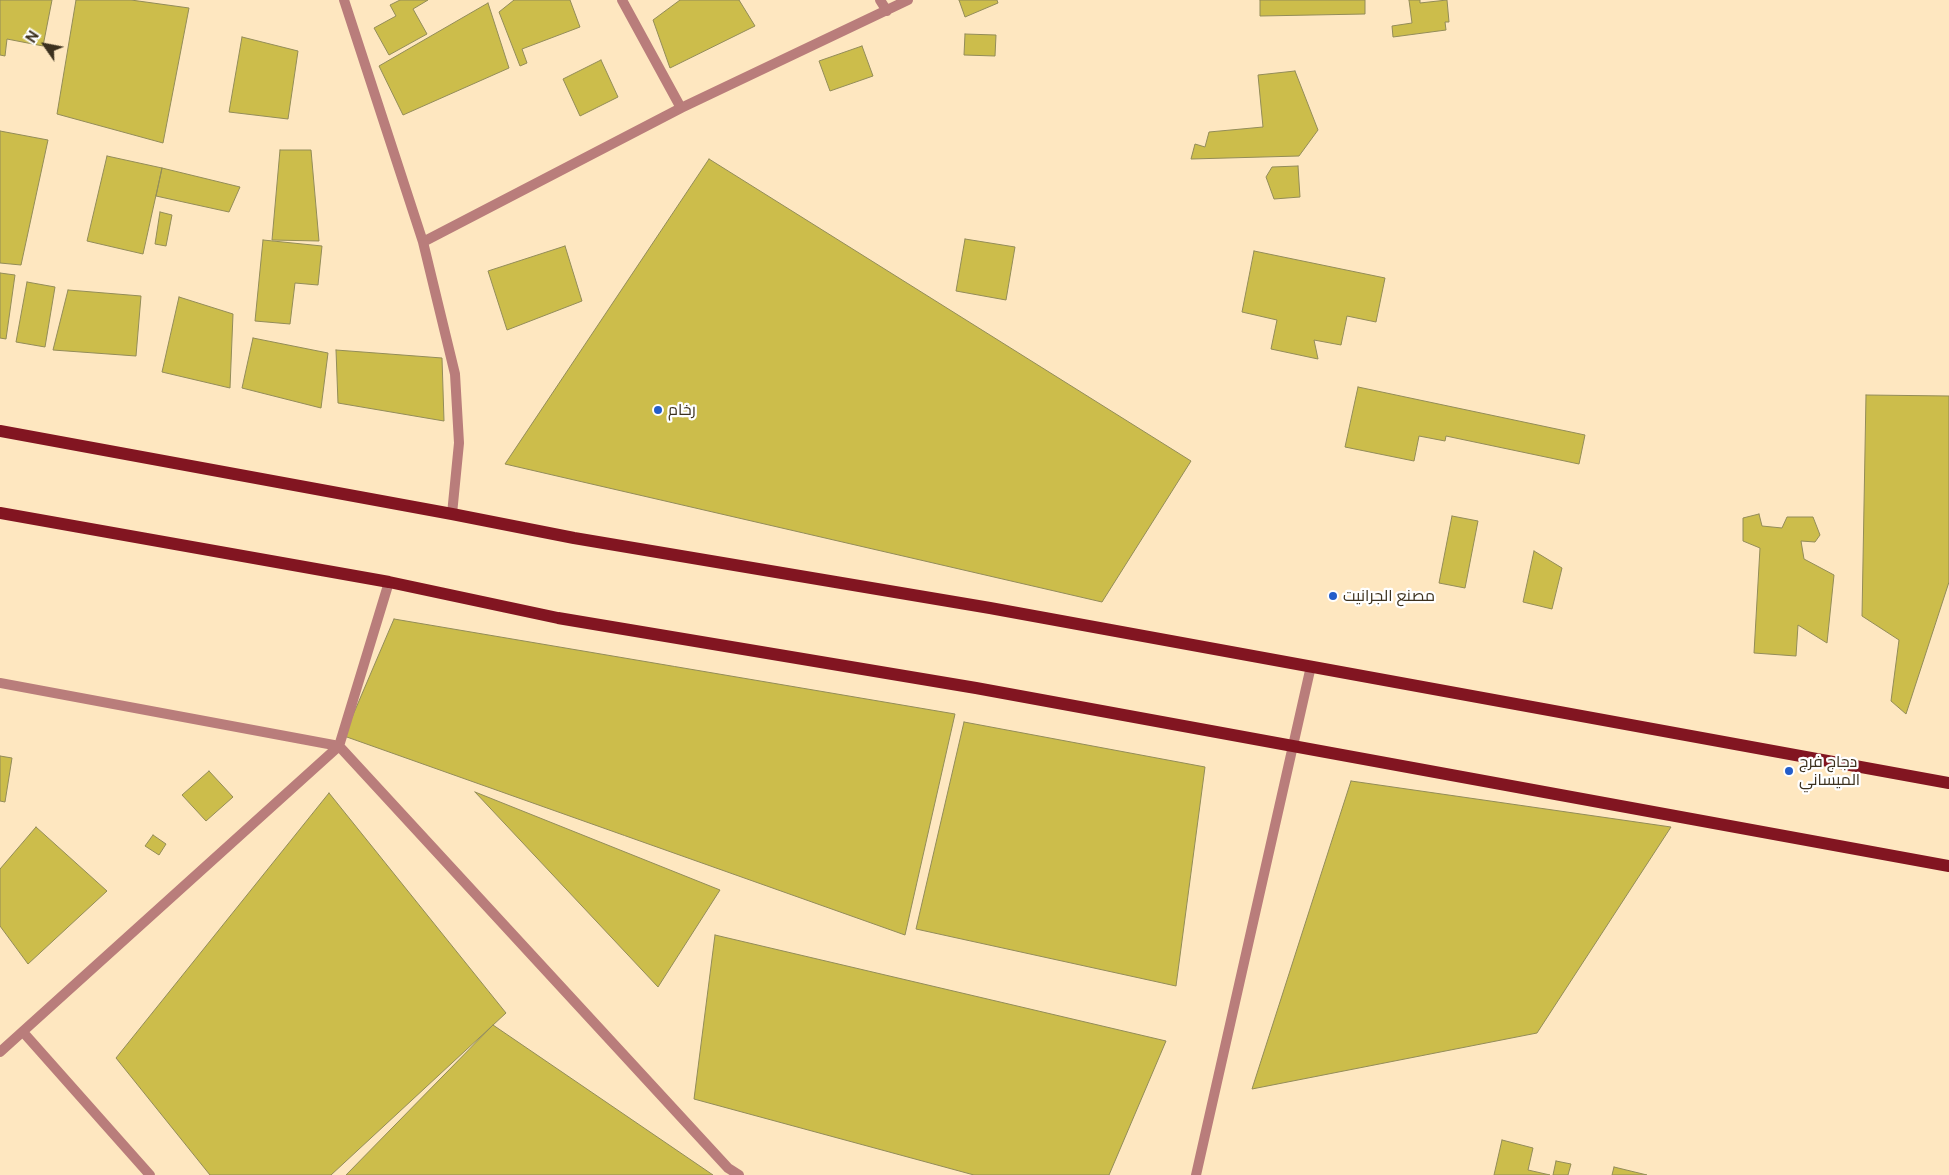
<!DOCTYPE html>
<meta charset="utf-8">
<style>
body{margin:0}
#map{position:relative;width:1949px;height:1175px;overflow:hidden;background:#fee7c0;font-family:"Public Sans",sans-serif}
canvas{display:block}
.north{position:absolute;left:20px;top:20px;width:50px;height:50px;-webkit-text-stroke:4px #fff;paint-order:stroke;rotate:303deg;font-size:14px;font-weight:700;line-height:20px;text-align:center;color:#3c311e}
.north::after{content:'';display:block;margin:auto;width:18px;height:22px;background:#3c311e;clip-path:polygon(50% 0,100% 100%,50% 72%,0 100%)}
</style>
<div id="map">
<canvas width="1949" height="1175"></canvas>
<div class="north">N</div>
</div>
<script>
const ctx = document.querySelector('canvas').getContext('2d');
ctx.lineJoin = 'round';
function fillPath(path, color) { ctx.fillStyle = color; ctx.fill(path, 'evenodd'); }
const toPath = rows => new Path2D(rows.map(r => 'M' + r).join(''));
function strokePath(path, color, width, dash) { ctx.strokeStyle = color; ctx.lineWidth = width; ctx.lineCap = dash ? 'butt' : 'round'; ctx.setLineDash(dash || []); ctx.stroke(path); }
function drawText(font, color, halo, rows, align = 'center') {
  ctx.font = font + ' "Public Sans",Cairo,sans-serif'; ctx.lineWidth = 4.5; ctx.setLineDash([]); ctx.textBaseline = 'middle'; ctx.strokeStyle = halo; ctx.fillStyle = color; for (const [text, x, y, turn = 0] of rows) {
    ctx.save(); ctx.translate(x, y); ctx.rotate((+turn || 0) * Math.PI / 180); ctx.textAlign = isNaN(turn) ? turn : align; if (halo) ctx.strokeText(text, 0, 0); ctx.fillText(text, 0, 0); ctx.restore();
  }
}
const building = toPath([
 [0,0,52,0,43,46,7,39,5,56,0,55,0,0],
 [76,0,131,0,189,8,163,143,57,114,76,0],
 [400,0,428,0,413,9,427,34,389,55,374,28,396,16,390,5,400,0],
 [514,0,570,0,580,27,522,49,527,63,520,66,499,12,514,0],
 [680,0,739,0,755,26,670,68,653,20,680,0],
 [959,0,997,0,998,3,965,17,959,0],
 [1260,0,1365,0,1365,14,1260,16,1260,0],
 [1409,0,1420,0,1420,3,1447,0,1449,22,1445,22,1446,30,1393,37,1392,26,1412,23,1409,0],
 [488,3,509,68,403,115,379,66,488,3],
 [965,34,996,35,995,56,964,55,965,34],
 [242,37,298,51,288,119,229,112,242,37],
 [862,46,873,76,830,91,819,61,862,46],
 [601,60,618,97,580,116,563,79,601,60],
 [1295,71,1318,130,1299,156,1191,159,1195,144,1205,147,1209,132,1263,127,1258,75,1295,71],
 [0,131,48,140,21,265,0,263,0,131],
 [280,150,311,150,319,241,272,240,280,150],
 [107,156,162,168,143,254,87,241,107,156],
 [709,159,1191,461,1102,602,505,464,709,159],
 [1298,166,1300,197,1274,199,1266,177,1272,167,1298,166],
 [162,168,240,187,229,212,156,196,162,168],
 [160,212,172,215,166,246,155,244,160,212],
 [965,239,1015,247,1006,300,956,291,965,239],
 [263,240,322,246,318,285,295,283,290,324,255,321,263,240],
 [565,246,582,301,507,330,488,271,565,246],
 [1254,251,1385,278,1376,322,1347,316,1341,345,1314,340,1318,359,1271,349,1277,320,1242,312,1254,251],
 [0,273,15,275,6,339,0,338,0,273],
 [27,282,55,287,45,347,16,342,27,282],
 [68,290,141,296,136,356,53,350,68,290],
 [179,297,233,314,230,388,162,372,179,297],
 [253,338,328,353,321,408,242,388,253,338],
 [336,350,442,358,444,421,338,403,336,350],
 [1358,387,1585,435,1579,464,1446,436,1445,441,1419,436,1414,461,1345,447,1358,387],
 [1866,395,1949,396,1949,582,1906,714,1891,701,1899,640,1862,616,1866,395],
 [1759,514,1762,526,1782,528,1787,517,1813,517,1820,535,1815,542,1801,541,1804,559,1834,575,1827,643,1798,625,1796,656,1754,653,1760,548,1743,541,1743,518,1759,514],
 [1452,516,1478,521,1465,588,1439,583,1452,516],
 [1534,551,1562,568,1552,609,1523,602,1534,551],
 [394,619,955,714,905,935,344,736,394,619],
 [964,722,1205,767,1176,986,916,929,964,722],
 [0,756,12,758,5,802,0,801,0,756],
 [209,771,233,797,206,821,182,795,209,771],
 [1351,781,1671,827,1537,1033,1252,1089,1351,781],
 [475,792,720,890,658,987,475,792],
 [329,793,506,1013,331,1175,210,1175,116,1058,329,793],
 [36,827,107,891,28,964,0,926,0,869,36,827],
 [153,835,166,844,159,855,145,846,153,835],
 [715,935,1166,1041,1109,1175,974,1175,694,1099,715,935],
 [493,1025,713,1175,346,1175,493,1025],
 [1502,1140,1533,1148,1528,1170,1550,1175,1494,1175,1502,1140],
 [1556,1161,1571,1164,1568,1175,1553,1175,1556,1161],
 [1614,1167,1647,1175,1612,1175,1614,1167]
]);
const minor = toPath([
 [344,0,423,242,455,374,459,443,452,514],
 [622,0,681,108],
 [880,0,887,11],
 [423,242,681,108,908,0],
 [0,683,339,746,728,1168,739,1175],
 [23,1032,150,1175],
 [0,1052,339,746,389,582]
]);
const tertiary = toPath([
 [1196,1175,1311,666]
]);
const primary = toPath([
 [0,431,452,514,574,538,990,608,1949,783],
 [0,513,389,582,558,618,976,688,1949,866]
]);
const markers = [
 [658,410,5,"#235dca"],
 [1333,596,5,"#235dca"],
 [1789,771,5,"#235dca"]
];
const poiNames = [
 ["رخام",668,410],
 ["مصنع الجرانيت",1343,596],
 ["دجاج فرج",1799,762],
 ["الميساني",1799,780]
];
fillPath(building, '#ccbd4b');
strokePath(building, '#938c58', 1);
strokePath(minor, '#b97d7b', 10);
strokePath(tertiary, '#b97d7b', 10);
strokePath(primary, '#821521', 12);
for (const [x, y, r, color] of markers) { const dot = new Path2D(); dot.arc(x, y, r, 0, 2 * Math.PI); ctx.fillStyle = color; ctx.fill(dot); strokePath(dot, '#fff', 2); }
drawText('16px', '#3c311e', '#fff', poiNames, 'left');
</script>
